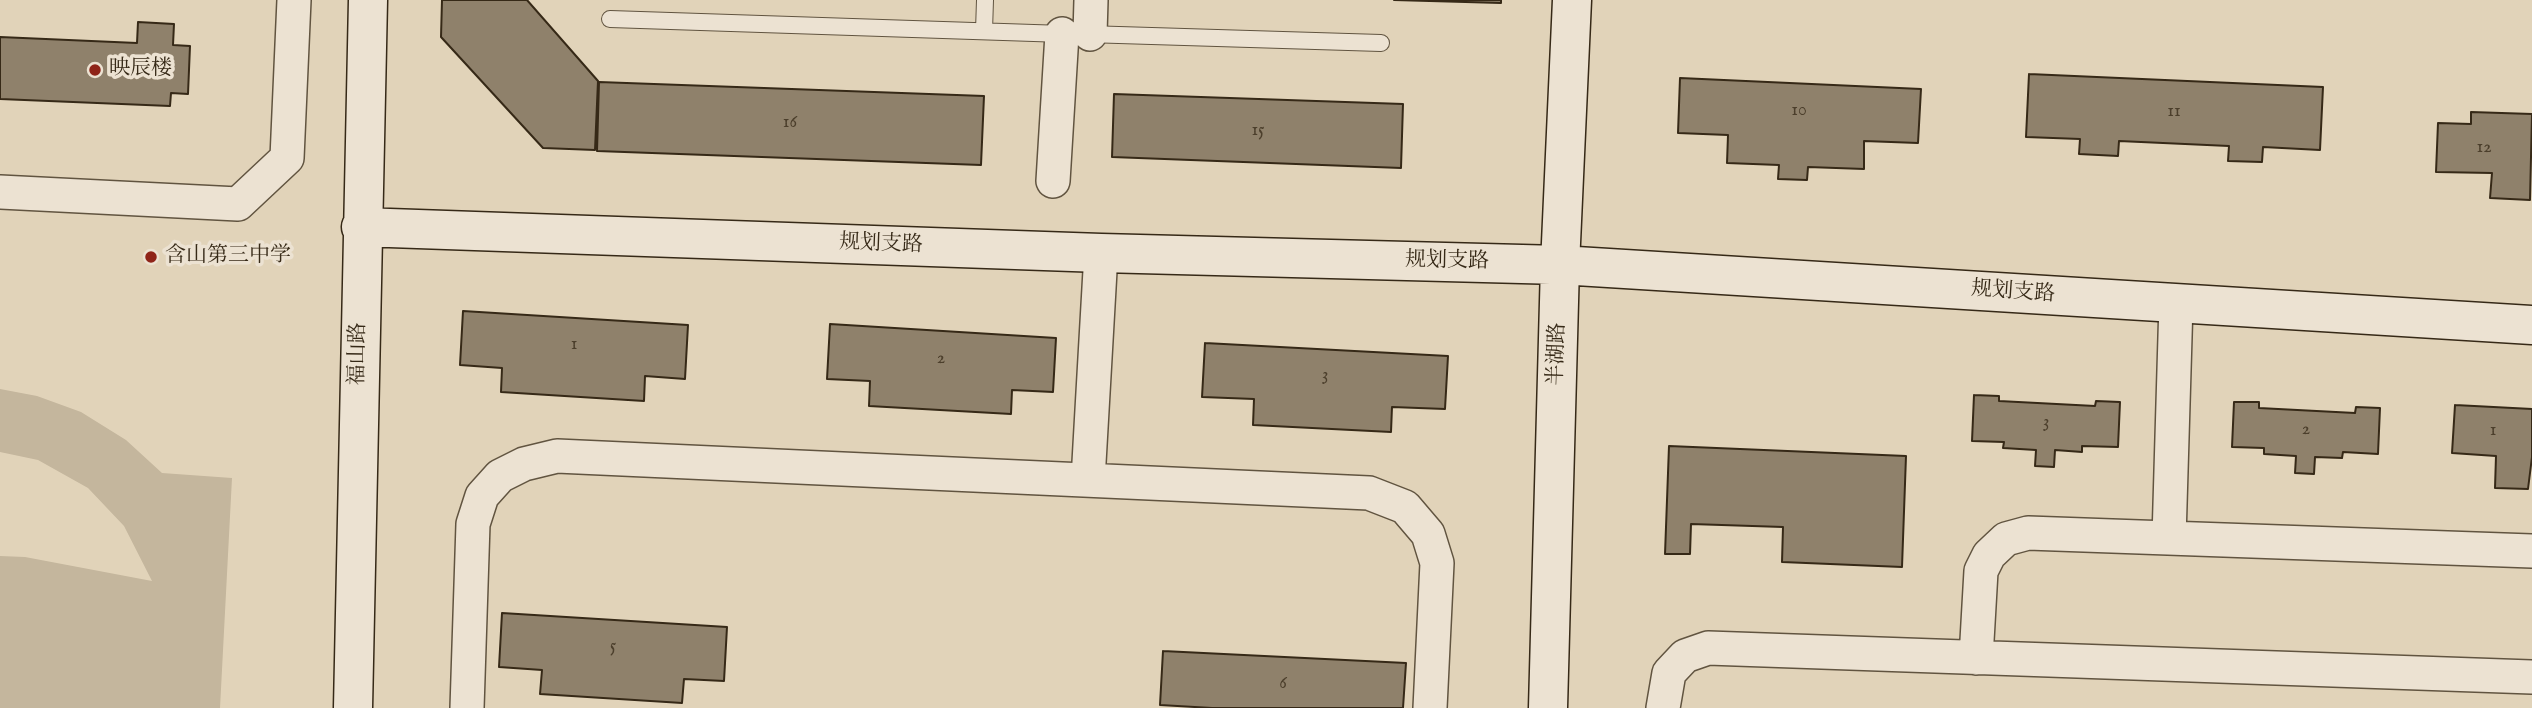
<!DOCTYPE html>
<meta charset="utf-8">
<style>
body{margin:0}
canvas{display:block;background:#e1d3b9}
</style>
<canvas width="2532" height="708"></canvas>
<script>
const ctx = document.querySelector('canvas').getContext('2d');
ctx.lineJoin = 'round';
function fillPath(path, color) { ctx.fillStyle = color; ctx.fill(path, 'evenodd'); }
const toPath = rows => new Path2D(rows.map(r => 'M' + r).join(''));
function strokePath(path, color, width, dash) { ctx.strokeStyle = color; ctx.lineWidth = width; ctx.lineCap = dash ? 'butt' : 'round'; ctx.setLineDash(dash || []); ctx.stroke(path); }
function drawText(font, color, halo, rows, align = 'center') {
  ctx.font = font + ' "IM FELL English","Noto Serif SC",serif'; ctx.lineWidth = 7; ctx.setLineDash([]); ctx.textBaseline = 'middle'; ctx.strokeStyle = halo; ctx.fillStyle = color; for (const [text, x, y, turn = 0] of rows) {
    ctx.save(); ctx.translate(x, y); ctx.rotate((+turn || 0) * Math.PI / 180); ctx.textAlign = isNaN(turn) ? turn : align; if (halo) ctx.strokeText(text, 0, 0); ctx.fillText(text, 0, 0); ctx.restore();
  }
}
const green = toPath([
 [0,389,37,396,81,412,126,440,162,473,232,478,220,708,0,708,0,556,25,557,152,581,124,526,88,488,38,460,0,452]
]);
const building = toPath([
 [442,0,527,0,598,81,595,150,543,148,441,37,442,0],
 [1394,0,1501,0,1501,3,1394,0],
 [138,22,174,24,173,45,190,46,188,94,171,93,170,106,0,99,0,37,137,43,138,22],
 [2029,74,2323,87,2320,150,2263,147,2262,162,2228,161,2229,146,2119,141,2118,156,2079,154,2080,139,2026,137,2029,74],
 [1680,78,1921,89,1918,143,1864,141,1864,169,1808,167,1807,180,1778,179,1779,165,1727,163,1728,135,1678,133,1680,78],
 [599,82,984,96,981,165,597,151,599,82],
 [1114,94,1403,104,1401,168,1112,157,1114,94],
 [2471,112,2532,114,2530,200,2490,198,2492,173,2436,172,2438,123,2471,124,2471,112],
 [463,311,688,325,685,379,645,376,644,401,501,392,502,368,460,365,463,311],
 [830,324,1056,338,1053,392,1012,390,1011,414,869,406,870,381,827,379,830,324],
 [1205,343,1448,356,1445,409,1392,407,1391,432,1253,425,1254,399,1202,397,1205,343],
 [1974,395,1999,396,1999,401,2095,406,2096,401,2120,402,2118,447,2082,446,2082,452,2055,450,2054,467,2035,466,2036,450,2003,448,2004,442,1972,441,1974,395],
 [2234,402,2259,402,2259,408,2355,413,2356,407,2380,408,2378,454,2343,452,2342,458,2315,457,2314,474,2295,473,2296,456,2264,454,2264,448,2232,447,2234,402],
 [2455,405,2532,409,2532,457,2528,489,2495,488,2496,456,2452,453,2455,405],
 [1669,446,1906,456,1902,567,1782,562,1783,527,1691,524,1690,554,1665,554,1669,446],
 [502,613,727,627,724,681,684,679,682,703,540,694,542,670,499,667,502,613],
 [1163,651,1406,663,1403,708,1212,708,1160,705,1163,651]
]);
const lane = toPath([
 [610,19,1064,34],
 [984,31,985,0],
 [1086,34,1381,43]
]);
const street = toPath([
 [1090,34,1091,0],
 [1053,181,1062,34],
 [0,192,238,204,287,158,294,0],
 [1088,480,1101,253],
 [2169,538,2176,303],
 [1976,658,1981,571,1989,555,2006,539,2028,533,2532,551],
 [467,708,473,524,482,496,500,476,524,464,557,456,1369,493,1405,507,1428,534,1437,563,1430,708],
 [1663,708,1669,673,1685,656,1708,648,2532,677]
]);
const secondary = toPath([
 [361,227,1101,253,1560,265,2532,325],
 [353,708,368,0],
 [1548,708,1560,265,1572,0]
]);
const markers = [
 [95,70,7,"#8f2418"],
 [151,257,7,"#8f2418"]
];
const numberNames = [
 ["10",1799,111],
 ["11",2174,112],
 ["16",790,123],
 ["15",1258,131],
 ["12",2484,148],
 ["1",574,345],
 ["2",941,359],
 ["3",1325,376],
 ["3",2046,423],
 ["2",2306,430],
 ["1",2493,431],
 ["5",613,647],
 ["6",1283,684]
];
const poiNames = [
 ["映辰楼",109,70],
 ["含山第三中学",165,257]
];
const streetNames = [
 ["规划支路",881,245,2],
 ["规划支路",1447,262,1],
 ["规划支路",2013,293,4],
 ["福山路",359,354,-89],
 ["半湖路",1558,354,-88]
];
fillPath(green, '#c4b69d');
fillPath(building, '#8f816b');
strokePath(building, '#362917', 2);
strokePath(lane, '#615440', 18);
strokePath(street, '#615440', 36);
strokePath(secondary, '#362917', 41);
strokePath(lane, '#ece2d2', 16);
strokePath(street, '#ece2d2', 33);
strokePath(secondary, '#ece2d2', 38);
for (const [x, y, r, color] of markers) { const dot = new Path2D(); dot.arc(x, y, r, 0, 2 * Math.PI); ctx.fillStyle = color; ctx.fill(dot); strokePath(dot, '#ece2d2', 2.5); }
drawText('18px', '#4c3f2c', null, numberNames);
drawText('21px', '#362917', '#ece2d2', poiNames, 'left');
drawText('21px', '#362917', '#ece2d2', streetNames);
</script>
